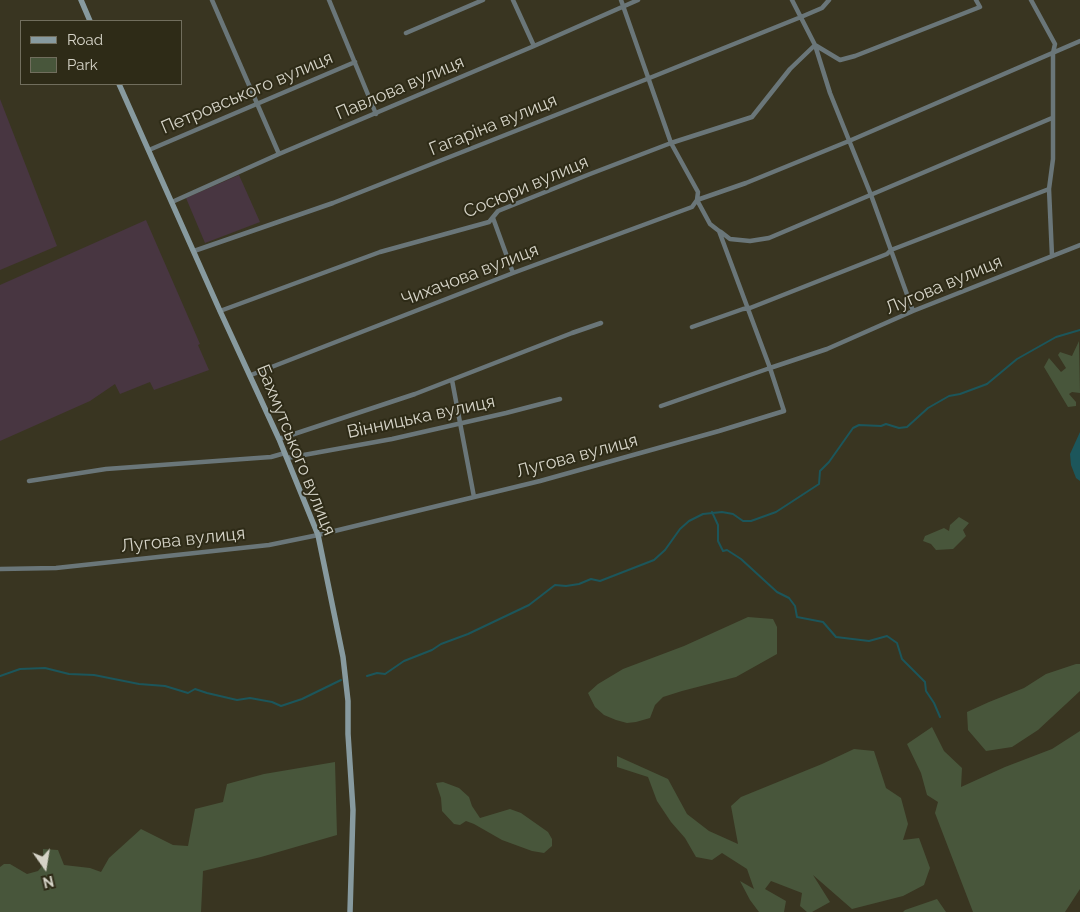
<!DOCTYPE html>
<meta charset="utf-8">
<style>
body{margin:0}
#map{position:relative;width:1080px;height:912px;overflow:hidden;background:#393521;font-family:Raleway,sans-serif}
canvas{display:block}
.legend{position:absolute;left:20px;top:20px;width:162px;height:65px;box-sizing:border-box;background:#2e2b17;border:1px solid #716e5d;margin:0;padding:6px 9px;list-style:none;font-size:15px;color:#d5d3c7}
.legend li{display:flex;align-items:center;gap:10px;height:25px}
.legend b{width:25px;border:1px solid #716e5d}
.north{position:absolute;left:20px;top:842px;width:50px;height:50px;-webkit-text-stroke:4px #2e2b17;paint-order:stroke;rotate:167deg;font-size:14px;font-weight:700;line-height:20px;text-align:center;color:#d5d3c7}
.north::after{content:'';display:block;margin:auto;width:18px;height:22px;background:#d5d3c7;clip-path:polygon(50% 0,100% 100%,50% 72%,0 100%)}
</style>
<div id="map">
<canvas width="1080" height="912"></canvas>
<ul class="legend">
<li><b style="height:6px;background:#879a9f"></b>Road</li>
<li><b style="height:14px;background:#48563b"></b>Park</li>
</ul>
<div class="north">N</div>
</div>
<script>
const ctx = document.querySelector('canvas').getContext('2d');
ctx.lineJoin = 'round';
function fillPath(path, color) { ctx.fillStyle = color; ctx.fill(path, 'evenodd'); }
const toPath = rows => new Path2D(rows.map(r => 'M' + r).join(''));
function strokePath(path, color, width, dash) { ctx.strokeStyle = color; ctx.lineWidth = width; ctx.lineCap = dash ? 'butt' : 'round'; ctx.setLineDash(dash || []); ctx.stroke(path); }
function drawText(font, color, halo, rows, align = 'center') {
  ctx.font = font + ' Raleway,sans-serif'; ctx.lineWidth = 4; ctx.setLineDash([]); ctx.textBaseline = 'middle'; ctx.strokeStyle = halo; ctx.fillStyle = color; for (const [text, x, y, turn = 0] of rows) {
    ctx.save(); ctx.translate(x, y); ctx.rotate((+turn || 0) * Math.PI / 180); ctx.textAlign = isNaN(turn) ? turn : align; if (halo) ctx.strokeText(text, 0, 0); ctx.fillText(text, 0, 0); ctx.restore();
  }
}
const industrial = toPath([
 [0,99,57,246,0,270],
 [239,175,260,222,205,243,186,198],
 [146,220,200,344,198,345,209,370,154,390,150,382,120,394,115,384,90,401,0,441,0,285]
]);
const green = toPath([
 [1079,341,1080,393,1072,392,1069,394,1076,402,1076,406,1068,407,1044,367,1049,358,1061,372,1066,368,1058,355,1060,352,1072,356],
 [959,517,969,523,963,530,966,536,953,549,936,550,931,544,923,541,925,536,944,528,949,531,950,525],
 [748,617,773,619,777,627,777,654,736,677,682,691,663,697,655,705,650,718,636,722,627,723,616,720,604,715,595,707,588,693,598,684,623,669,684,646],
 [1076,664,1080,664,1080,691,1038,730,1012,747,986,751,968,730,967,712,989,702,1024,688,1046,674],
 [932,727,944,751,962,768,961,787,1005,767,1052,749,1080,731,1080,889,1065,912,973,912,935,813,938,802,927,795,921,773,907,744],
 [854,749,874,751,886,788,901,798,908,824,903,840,919,838,930,868,924,885,903,896,852,909,813,875,830,902,812,912,807,912,800,906,802,893,771,881,765,889,786,901,784,912,759,912,750,900,740,881,754,889,747,869,722,853,712,860,696,857,685,838,671,822,657,801,648,777,617,767,617,756,668,779,687,814,709,831,738,844,731,806,741,797,822,764],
 [335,762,337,835,261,857,203,871,201,912,0,912,0,867,4,864,10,864,27,874,38,871,43,865,43,849,58,850,64,865,90,868,101,872,109,858,141,829,173,845,188,846,195,809,223,802,227,784,264,774],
 [443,782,459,788,469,797,472,806,480,818,510,809,521,813,548,832,552,839,552,846,544,853,532,851,502,840,474,824,466,821,460,825,454,824,442,811,441,798,436,783],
 [937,899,946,912,903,912,905,910]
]);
const water = toPath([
 [1080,432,1080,481,1076,478,1071,465,1070,454]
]);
const stream = toPath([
 [712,512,718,525,718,541,723,551,727,550,741,559,777,592,789,598,795,606,797,617,823,622,836,637,869,641,887,636,897,643,902,659,925,682,926,691,934,703,940,717],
 [0,676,20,669,45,668,69,674,94,675,139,684,165,686,188,693,195,689,207,693,237,700,250,698,272,702,281,706,302,699,341,680],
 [367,676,377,673,385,674,404,661,432,650,441,644,468,634,529,605,555,585,566,586,579,584,591,579,600,581,654,560,665,550,680,529,689,521,703,514,722,512,733,514,743,521,751,521,776,512,819,484,820,471,829,462,853,428,859,425,881,426,886,424,899,428,907,427,928,408,949,396,960,394,987,384,1017,359,1056,337,1080,330]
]);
const minor = toPath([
 [212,0,279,154],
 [329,0,376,114],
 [513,0,534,46],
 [621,0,671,143,698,192,697,200,710,224,719,231,770,368,661,406],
 [792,0,815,45,830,93,871,195,913,311],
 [1031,0,1055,44,1053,53,1053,159,1049,189,1052,256],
 [406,33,483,0],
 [149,150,355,62],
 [172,202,279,154,534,46,638,0],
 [493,218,513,273],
 [721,232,730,239,750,241,769,238,1052,118],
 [194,251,333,203,647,79,801,17,822,8,829,0],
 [220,311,380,252,489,222,498,211,590,174,671,143,752,117,790,69,815,45,840,60,855,56,980,7,976,0],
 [692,327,743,309,750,308,887,254,891,250,1049,189],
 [251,375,513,273,692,207,697,200,746,183,849,141,1080,41],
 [452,380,474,497],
 [279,439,415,394,572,333,601,323],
 [287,458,392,439,506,413,560,399],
 [29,481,106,469,271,457,285,453],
 [0,569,56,568,269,545,318,535,540,481,719,431,784,411,770,368,827,349,913,311,1080,245]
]);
const secondary = toPath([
 [81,0,90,21],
 [119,84,220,311,279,439,318,535,343,657,348,701,348,734,353,810,350,912]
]);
const streetNames = [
 ["Павлова вулиця",400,88,-23],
 ["Петровського вулиця",247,93,-23],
 ["Гагаріна вулиця",493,125,-22],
 ["Сосюри вулиця",526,187,-23],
 ["Чихачова вулиця",470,275,-21],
 ["Лугова вулиця",944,285,-23],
 ["Вінницька вулиця",421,417,-12],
 ["Бахмутського вулиця",296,450,68],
 ["Лугова вулиця",577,456,-15],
 ["Лугова вулиця",183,540,-6]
];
fillPath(industrial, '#483641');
fillPath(green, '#48563b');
fillPath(water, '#1c565b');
strokePath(stream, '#1c565b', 2);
strokePath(minor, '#6a7679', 4.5);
strokePath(secondary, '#879a9f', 5.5);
drawText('18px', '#d5d3c7', '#2e2b17', streetNames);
</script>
